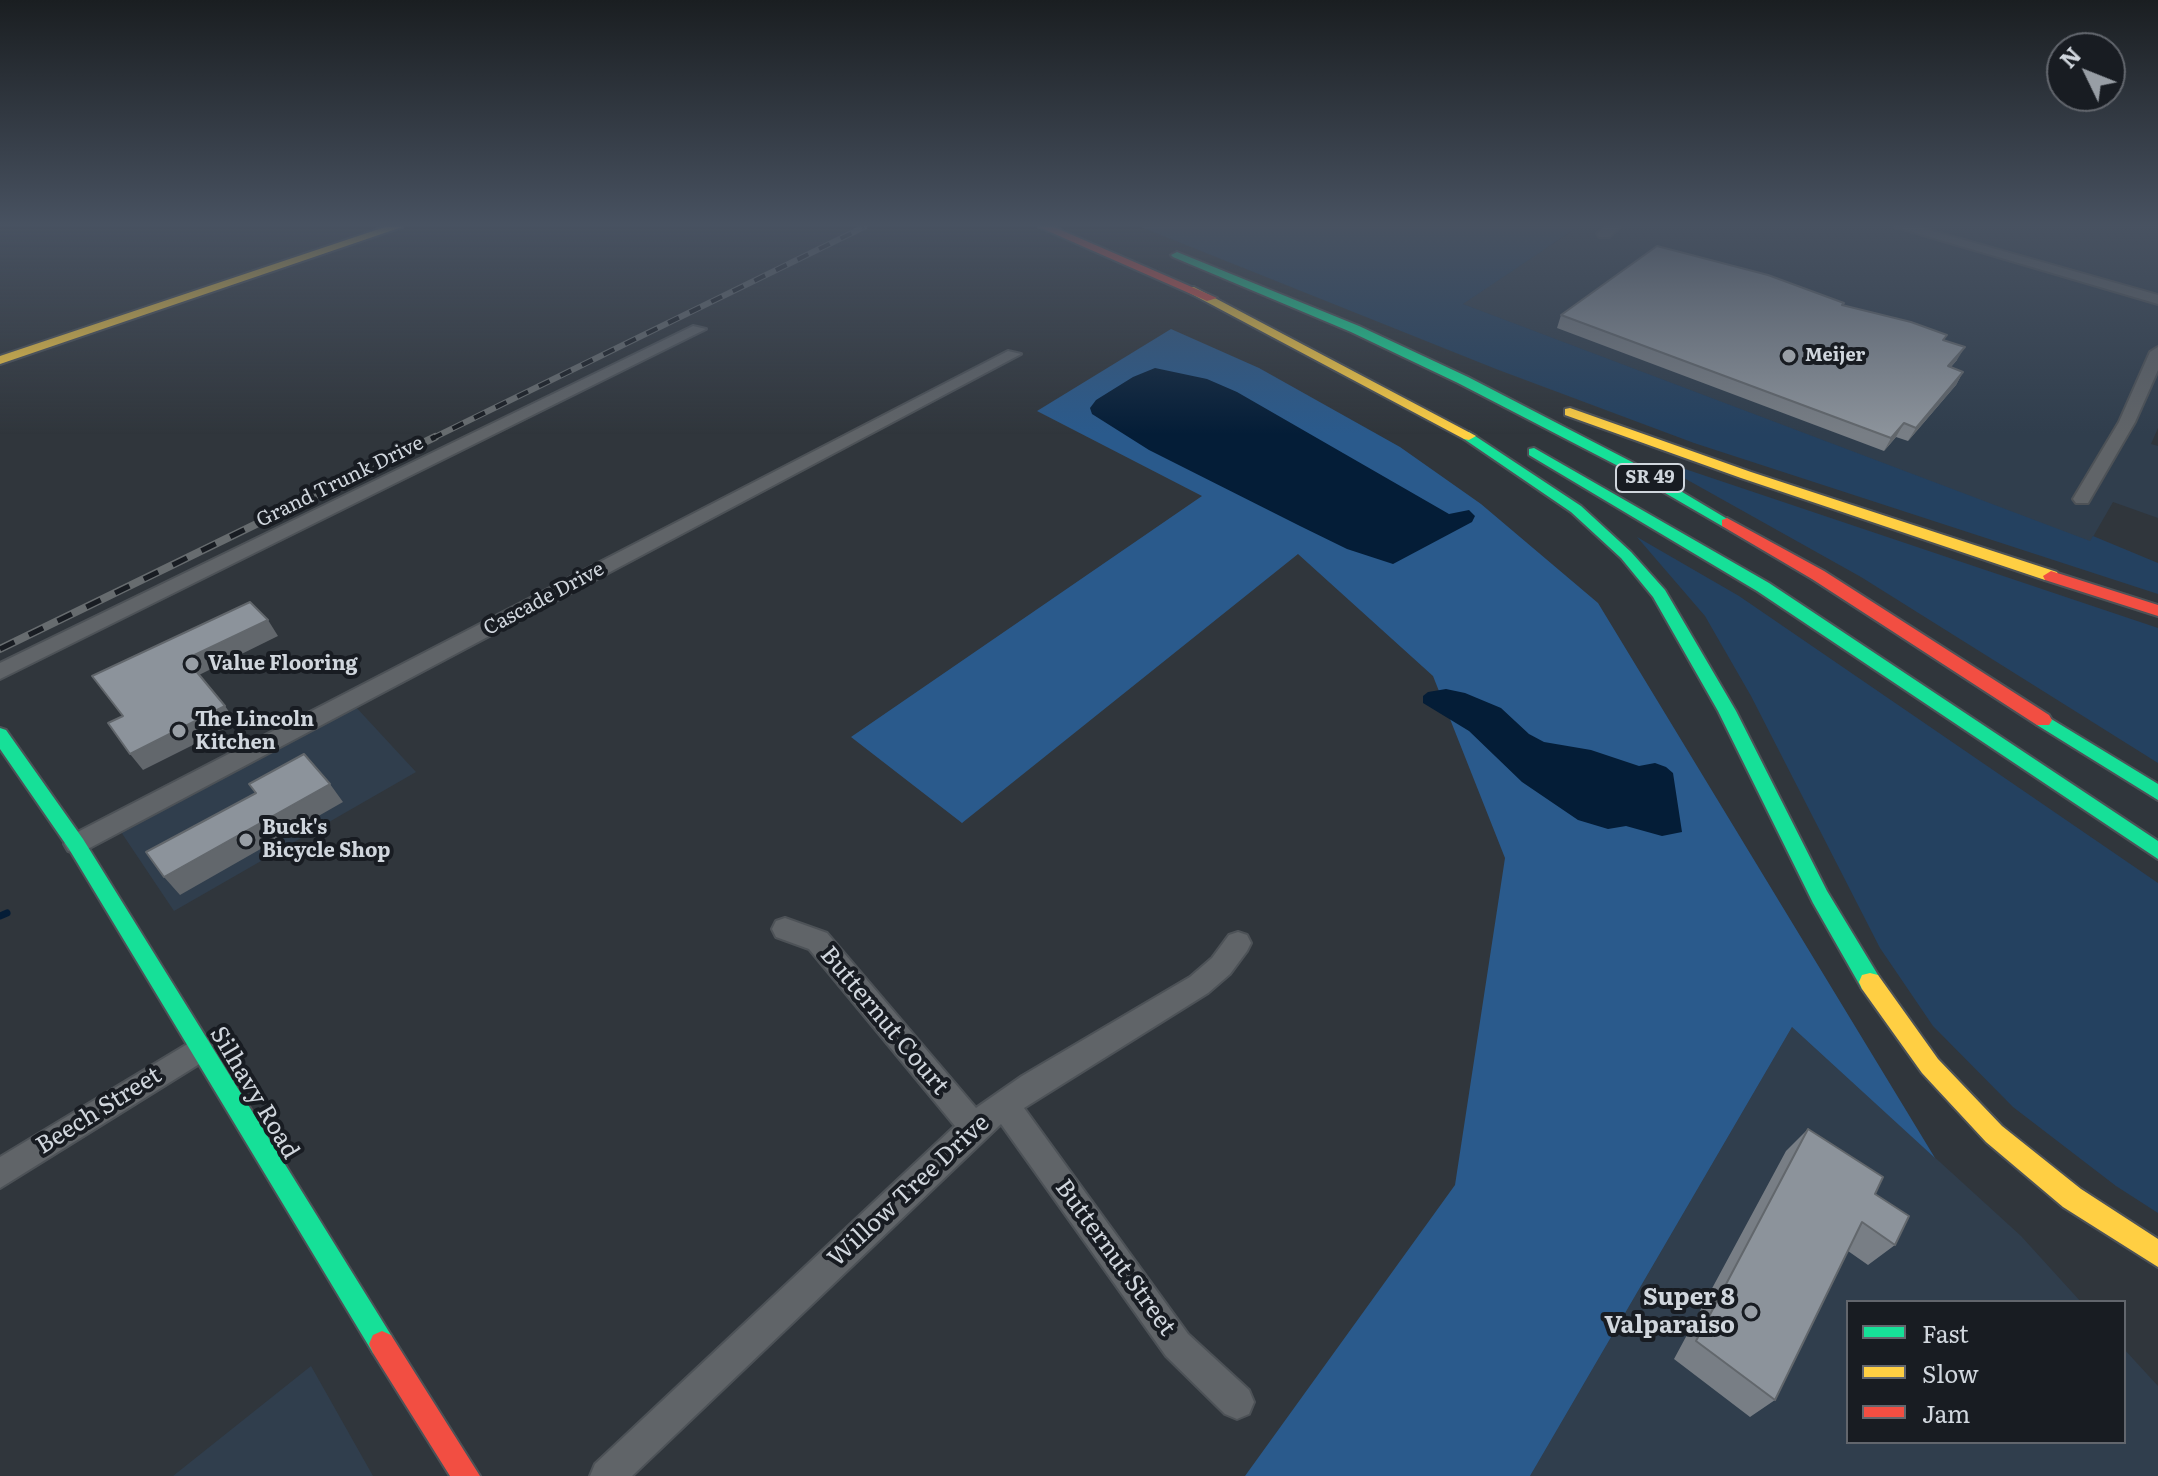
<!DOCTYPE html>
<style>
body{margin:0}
#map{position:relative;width:2158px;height:1476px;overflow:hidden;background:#30363c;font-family:Literata,serif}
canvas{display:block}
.legend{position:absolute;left:1846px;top:1300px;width:280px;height:144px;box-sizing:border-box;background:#181c22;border:2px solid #62666d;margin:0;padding:10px 14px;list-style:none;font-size:24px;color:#d0d6dd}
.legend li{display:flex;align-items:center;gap:16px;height:40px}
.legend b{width:40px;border:2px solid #62666d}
.north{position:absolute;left:2046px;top:32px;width:80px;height:80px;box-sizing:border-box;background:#181c22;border:2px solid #62666d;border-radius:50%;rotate:313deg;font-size:22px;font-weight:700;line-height:32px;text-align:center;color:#d0d6dd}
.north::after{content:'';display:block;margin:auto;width:28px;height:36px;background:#989ea5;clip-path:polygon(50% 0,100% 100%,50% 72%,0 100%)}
</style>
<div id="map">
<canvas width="2158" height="1476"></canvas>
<ul class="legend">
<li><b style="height:10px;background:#16e098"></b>Fast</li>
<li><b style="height:10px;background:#ffcf43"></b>Slow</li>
<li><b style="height:10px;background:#f24e42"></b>Jam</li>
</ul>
<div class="north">N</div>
</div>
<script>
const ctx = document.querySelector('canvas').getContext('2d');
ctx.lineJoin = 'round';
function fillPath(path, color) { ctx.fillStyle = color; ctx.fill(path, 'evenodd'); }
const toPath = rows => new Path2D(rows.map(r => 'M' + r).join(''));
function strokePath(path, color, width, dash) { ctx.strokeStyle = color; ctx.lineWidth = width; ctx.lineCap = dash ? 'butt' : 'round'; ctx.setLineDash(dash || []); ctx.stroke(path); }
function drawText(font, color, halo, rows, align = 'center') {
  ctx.font = font + ' Literata,serif'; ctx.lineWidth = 8; ctx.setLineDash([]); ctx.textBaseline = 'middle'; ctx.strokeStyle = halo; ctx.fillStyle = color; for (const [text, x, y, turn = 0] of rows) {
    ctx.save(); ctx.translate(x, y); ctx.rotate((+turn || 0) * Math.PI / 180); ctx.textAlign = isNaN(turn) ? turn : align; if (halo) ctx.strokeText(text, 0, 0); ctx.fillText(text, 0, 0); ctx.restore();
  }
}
const built = toPath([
 [1578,227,2158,227,2158,428,2151,444,2158,446,2158,518,2113,502,2090,542,1462,304],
 [354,705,416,772,174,911,119,829],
 [1792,1027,2021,1236,2081,1302,1848,1302,1848,1442,2124,1442,2124,1349,2158,1386,2158,1476,1530,1476],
 [311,1366,373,1476,173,1476]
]);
const green = toPath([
 [1141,227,1578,227,1463,304,2090,541,2093,536,2158,563,2158,594,1694,443,1496,369],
 [1659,464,1685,469,2158,628,2158,763,1861,577],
 [1637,537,1739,596,2158,883,2158,1213,2116,1186,2013,1107,1933,1026,1880,948,1751,696,1705,616]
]);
const forest = toPath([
 [1171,329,1259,368,1400,447,1481,504,1598,603,1935,1158,1792,1027,1530,1476,1245,1476,1455,1185,1505,858,1433,676,1298,554,962,823,851,737,1202,496,1037,411]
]);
const water = toPath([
 [1155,368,1207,379,1237,392,1449,514,1469,510,1475,516,1472,522,1393,564,1347,549,1300,526,1149,450,1092,414,1090,408,1096,400,1133,377],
 [1446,689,1465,693,1501,708,1529,734,1544,742,1591,750,1639,766,1655,763,1666,767,1673,773,1682,832,1662,836,1626,826,1608,829,1578,820,1522,782,1469,731,1423,703,1423,696,1428,692]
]);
const stream = toPath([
 [0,916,7,913]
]);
const street = toPath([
 [1605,227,1620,227,1609,237,1599,237,1597,234,1605,227],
 [1896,227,1918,227,2158,295,2158,304,1896,227],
 [693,326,706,329,0,679,0,663,693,326],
 [2158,347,2158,370,2135,422,2088,503,2076,503,2073,499,2119,422,2150,352,2158,347],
 [1008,351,1021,354,84,851,76,853,68,851,64,844,68,837,1008,351],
 [785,918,827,933,976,1108,1022,1076,1190,977,1212,958,1229,935,1238,932,1247,935,1251,943,1247,951,1230,974,1208,993,1024,1108,1188,1334,1249,1390,1254,1402,1249,1414,1237,1419,1225,1414,1166,1356,1001,1124,632,1476,590,1476,595,1464,955,1126,809,949,776,937,772,929,776,921,785,918],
 [199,1037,209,1040,213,1049,209,1058,0,1188,0,1157,199,1037]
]);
const fast = toPath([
 [1177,252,1359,326,1468,377,1632,462,1734,523,1727,528,1722,526,1622,468,1458,383,1351,332,1173,257,1171,255,1177,252],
 [1469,432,1581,506,1631,552,1665,590,1736,711,1827,891,1878,975,1881,982,1878,989,1870,991,1862,989,1813,903,1718,711,1653,597,1621,558,1571,512,1464,439,1462,436,1469,432],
 [1534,448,1769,583,2158,841,2158,859,1757,591,1529,455,1529,449,1534,448],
 [2043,714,2158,784,2158,800,2037,725,2034,720,2037,715,2043,714],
 [0,728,6,730,83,839,391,1335,395,1344,391,1353,382,1357,373,1353,69,849,0,749,0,728]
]);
const slow = toPath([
 [385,227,402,227,0,364,0,356,385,227],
 [1186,287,1194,287,1476,436,1469,440,1464,439,1186,291,1186,287],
 [1570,408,1751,472,2057,572,2059,576,2057,580,2045,580,1741,478,1565,415,1565,409,1570,408],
 [1870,973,1878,975,1938,1059,2002,1126,2081,1189,2158,1239,2158,1267,2063,1207,1986,1142,1922,1073,1862,989,1859,982,1862,975,1870,973]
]);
const jam = toPath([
 [1039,227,1054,227,1217,298,1207,301,1039,227],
 [1727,518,1824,571,2049,715,2052,720,2049,725,2037,725,1812,579,1722,526,1722,520,1727,518],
 [2051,571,2158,605,2158,616,2045,580,2043,576,2051,571],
 [382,1331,391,1335,480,1476,450,1476,373,1353,369,1344,373,1335,382,1331]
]);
const railFar1 = toPath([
 [431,439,864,227]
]);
const rail = toPath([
 [0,649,435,437]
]);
const wall = toPath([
 [1844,303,1843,306,1944,340,1957,360,1951,367,1963,372,1956,385,1908,441,1896,437,1884,451,1557,328,1561,315],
 [1808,1129,1875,1194,1895,1245,1868,1265,1848,1251,1775,1400,1750,1417,1674,1359,1786,1151]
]);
const shadedWall = toPath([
 [1965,347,1957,360,1940,379,1948,366],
 [1963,372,1956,385,1908,441,1916,428],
 [1904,423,1896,437,1884,451,1891,438],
 [268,620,278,636,199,675,186,659],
 [225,706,237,723,143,770,130,754],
 [330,784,343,802,180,895,164,877]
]);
const building = toPath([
 [1657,246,1768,275,1844,303,1842,305,1911,322,1947,335,1943,340,1965,347,1948,366,1963,372,1916,428,1904,423,1891,438,1561,315,1657,246],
 [250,602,268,620,186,659,225,706,130,754,108,723,123,716,92,676,250,602],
 [304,754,330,784,164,877,146,852,256,793,249,784,304,754],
 [1808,1129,1883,1177,1875,1194,1909,1216,1895,1245,1862,1222,1775,1400,1696,1341,1808,1129]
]);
const markers = [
 [1789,356,8,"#989ea5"],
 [192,664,8,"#989ea5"],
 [179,731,8,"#989ea5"],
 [246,840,8,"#989ea5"],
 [1751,1312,8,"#989ea5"]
];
const farPoinames = [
 ["Meijer",1805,356]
];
const shields = [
 [1650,478,68]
];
const shieldNames = [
 ["SR 49",1650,478]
];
const streetNames = [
 ["Grand Trunk Drive",340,482,-26],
 ["Cascade Drive",544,599,-28]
];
const poiNames = [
 ["Value Flooring",208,664],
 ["The Lincoln",195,720],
 ["Kitchen",195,743],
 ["Buck's",262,828],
 ["Bicycle Shop",262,851]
];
const nearStreetnames = [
 ["Butternut Court",884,1021,50],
 ["Silhavy Road",254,1093,59],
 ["Beech Street",99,1111,-32],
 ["Willow Tree Drive",909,1191,-43],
 ["Butternut Street",1115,1258,54]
];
const nearPoinames = [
 ["Super 8",1735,1298],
 ["Valparaiso",1735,1326]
];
fillPath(built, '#303e4d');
fillPath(green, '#244160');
fillPath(forest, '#2a5a8c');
fillPath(water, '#041d37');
strokePath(stream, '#041d37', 7);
strokePath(street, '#4d5257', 4);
strokePath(fast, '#4d5257', 4);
strokePath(slow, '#4d5257', 4);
strokePath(jam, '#4d5257', 4);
fillPath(street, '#606468');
fillPath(fast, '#16e098');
fillPath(slow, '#ffcf43');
fillPath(jam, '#f24e42');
strokePath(railFar1, '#676c6f', 6);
strokePath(rail, '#676c6f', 8);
strokePath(railFar1, '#181c22', 4, [12]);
strokePath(rail, '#181c22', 5, [16]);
fillPath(wall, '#787e85');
fillPath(shadedWall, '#62676c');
fillPath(building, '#8c939b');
strokePath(building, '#62676c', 2);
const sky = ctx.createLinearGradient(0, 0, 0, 434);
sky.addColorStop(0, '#1a1e21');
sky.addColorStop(0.52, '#485261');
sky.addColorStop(1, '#48526100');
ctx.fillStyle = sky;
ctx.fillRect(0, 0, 2158, 434);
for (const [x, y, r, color] of markers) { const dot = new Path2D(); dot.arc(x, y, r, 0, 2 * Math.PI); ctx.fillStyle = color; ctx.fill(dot); strokePath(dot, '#181c22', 3); }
drawText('bold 18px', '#d0d6dd', '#181c22', farPoinames, 'left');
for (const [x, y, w] of shields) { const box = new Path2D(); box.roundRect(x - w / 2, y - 14, w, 28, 6); ctx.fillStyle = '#181c22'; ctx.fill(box); strokePath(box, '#d0d6dd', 2); }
drawText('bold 18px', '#d0d6dd', null, shieldNames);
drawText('20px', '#d0d6dd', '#181c22', streetNames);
drawText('bold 20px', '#d0d6dd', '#181c22', poiNames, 'left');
drawText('24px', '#d0d6dd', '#181c22', nearStreetnames);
drawText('bold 24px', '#d0d6dd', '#181c22', nearPoinames, 'right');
</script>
